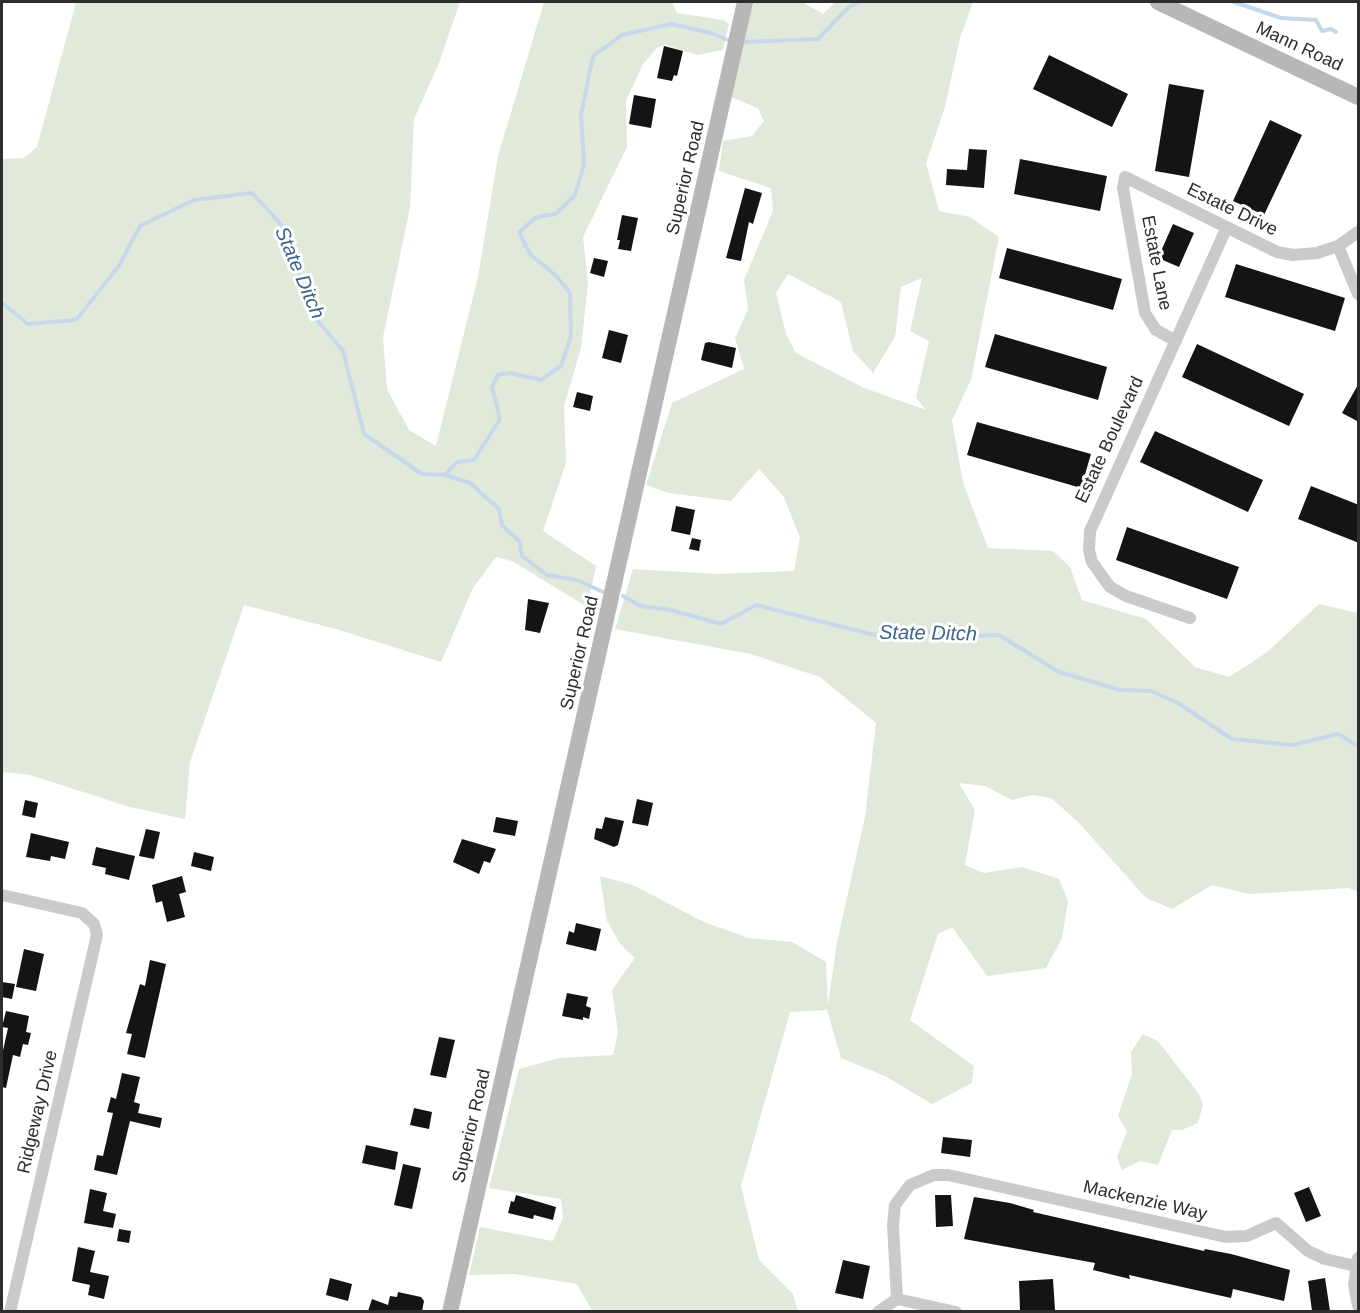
<!DOCTYPE html>
<style>
body{margin:0}
#map{position:relative;width:1360px;height:1313px;overflow:hidden;background:#fff;font-family:Helvetica,sans-serif}
canvas{display:block}
.frame{position:absolute;inset:0;border:3px solid #2d2d2d;pointer-events:none}
</style>
<div id="map">
<canvas width="1360" height="1313"></canvas>
<div class="frame"></div>
</div>
<script>
const ctx = document.querySelector('canvas').getContext('2d');
ctx.lineJoin = 'round';
function fillPath(path, color) { ctx.fillStyle = color; ctx.fill(path, 'evenodd'); }
const toPath = rows => new Path2D(rows.map(r => 'M' + r).join(''));
function strokePath(path, color, width, dash) { ctx.strokeStyle = color; ctx.lineWidth = width; ctx.lineCap = dash ? 'butt' : 'round'; ctx.setLineDash(dash || []); ctx.stroke(path); }
function drawText(font, color, halo, rows, align = 'center') {
  ctx.font = font + ' Helvetica,sans-serif'; ctx.lineWidth = 6; ctx.setLineDash([]); ctx.textBaseline = 'middle'; ctx.strokeStyle = halo; ctx.fillStyle = color; for (const [text, x, y, turn = 0] of rows) {
    ctx.save(); ctx.translate(x, y); ctx.rotate((+turn || 0) * Math.PI / 180); ctx.textAlign = isNaN(turn) ? turn : align; if (halo) ctx.strokeText(text, 0, 0); ctx.fillText(text, 0, 0); ctx.restore();
  }
}
const green = toPath([
 [76,2,460,2,439,63,414,119,410,208,383,337,387,389,409,430,436,446,478,277,498,156,544,2,672,2,677,13,723,20,729,24,723,50,697,55,666,45,658,47,643,64,626,101,627,147,583,237,588,283,581,348,564,406,566,463,543,531,596,566,587,607,512,561,496,557,473,588,441,662,336,629,244,605,190,762,185,819,130,807,30,775,2,772,2,159,24,158,37,147],
 [752,2,802,2,823,14,835,2,973,2,960,38,945,107,926,163,939,211,970,217,999,237,971,380,952,420,963,483,988,548,1053,551,1070,567,1082,600,1146,619,1195,667,1229,677,1266,653,1319,604,1358,613,1358,892,1349,888,1249,894,1212,885,1172,909,1146,898,1079,823,1051,798,1033,795,1012,800,985,786,959,783,975,810,965,865,984,873,1022,867,1059,879,1068,901,1062,938,1046,968,987,976,952,927,938,934,910,1020,974,1066,972,1083,932,1104,885,1076,841,1058,827,1010,790,1012,741,1186,759,1260,793,1294,798,1311,592,1311,577,1284,515,1274,469,1275,480,1227,553,1241,563,1217,561,1199,489,1188,519,1069,559,1058,613,1055,618,1032,612,990,635,958,620,944,607,921,600,876,633,885,704,922,748,938,792,942,826,962,828,1005,837,942,865,817,876,723,820,677,751,654,615,629,633,569,717,574,794,571,800,538,784,497,759,469,731,501,669,493,646,485,672,403,744,369,735,338,748,310,744,280,773,211,771,188,719,171,723,141,752,136,764,121,758,108,731,97],
 [788,274,841,302,853,351,873,373,895,337,901,287,922,278,910,331,929,341,916,398,926,410,864,388,796,353,786,334,776,293],
 [1143,1034,1158,1041,1199,1094,1203,1105,1198,1123,1182,1130,1172,1130,1158,1165,1140,1161,1122,1170,1117,1157,1127,1131,1118,1116,1132,1074,1131,1052]
]);
const stream = toPath([
 [1234,2,1281,18,1316,20,1322,31,1331,29,1336,32],
 [742,42,818,39,849,7,859,2],
 [2,303,28,324,76,320,119,266,140,226,194,200,252,193,280,223,313,315,343,351,364,434,422,474,445,475,470,483,499,509,502,525,520,542,522,556,547,575,577,580,603,592],
 [445,475,457,462,474,460,500,419,492,387,498,375,510,373,541,380,561,366,571,336,570,293,556,276,530,254,519,232,537,217,556,214,575,195,584,164,581,115,593,56,622,35,671,24,711,33,728,40],
 [623,596,641,606,671,610,721,624,756,605,887,638,929,632,965,636,999,635,1059,672,1120,690,1151,691,1178,703,1232,739,1292,745,1338,734,1358,746]
]);
const building = toPath([
 [664,46,683,51,677,76,674,75,672,81,657,78],
 [1049,55,1128,94,1112,127,1033,89],
 [1169,84,1204,90,1189,177,1155,171],
 [634,95,656,99,651,128,629,124],
 [1270,120,1302,135,1264,215,1233,201],
 [969,149,987,150,984,188,946,185,947,169,967,170],
 [1020,159,1107,176,1100,211,1014,194],
 [745,188,762,193,753,224,749,222,741,261,726,258],
 [622,215,638,218,631,251,618,249,620,240,617,240],
 [1173,224,1194,233,1179,267,1158,258],
 [1007,248,1122,279,1113,310,999,278],
 [594,258,608,261,604,277,590,273],
 [1236,264,1345,298,1335,331,1225,297],
 [609,330,628,335,621,363,602,358],
 [995,334,1107,367,1098,400,985,367],
 [709,342,736,348,732,368,701,360,705,343],
 [1197,344,1304,394,1289,426,1182,377],
 [1359,383,1359,422,1342,413],
 [577,392,593,396,590,411,573,407],
 [977,422,1091,454,1081,488,967,455],
 [1155,431,1263,480,1248,512,1140,462],
 [1311,486,1359,505,1359,543,1298,519],
 [676,506,695,510,690,535,671,531],
 [1127,527,1239,567,1227,599,1116,560],
 [692,538,701,540,699,551,689,549],
 [528,599,549,603,540,633,525,630],
 [637,799,653,803,648,826,632,823],
 [25,800,38,803,35,818,22,815],
 [496,817,518,821,515,836,493,832],
 [605,817,624,821,618,845,614,847,594,839,596,828,602,829],
 [146,829,160,832,154,859,139,856],
 [31,833,69,842,65,859,51,856,50,861,26,857],
 [462,839,496,849,490,863,484,861,479,874,453,862],
 [96,847,135,856,129,880,105,874,106,868,92,865],
 [194,852,214,857,211,871,191,866],
 [182,876,186,892,179,894,185,917,167,922,162,901,156,903,152,885],
 [576,923,601,929,596,951,566,944,569,931,574,933],
 [24,949,44,954,36,991,16,987],
 [150,960,166,964,145,1058,127,1054,132,1034,126,1033,140,984,145,986],
 [2,982,15,984,12,999,2,997],
 [567,993,588,997,586,1006,591,1008,589,1019,583,1017,583,1020,562,1016],
 [6,1011,29,1016,26,1032,31,1033,28,1045,23,1044,20,1057,13,1055,6,1088,2,1087,2,1055,8,1028,2,1027],
 [439,1037,455,1040,446,1078,430,1075],
 [122,1073,140,1077,134,1102,140,1104,138,1113,162,1118,160,1128,130,1121,117,1175,94,1170,97,1155,103,1156,113,1113,107,1112,111,1097,116,1099],
 [414,1108,432,1112,429,1129,410,1125],
 [943,1137,972,1140,970,1157,941,1153],
 [366,1145,398,1152,395,1170,362,1163],
 [403,1164,421,1168,412,1209,394,1205],
 [1309,1187,1321,1216,1306,1222,1294,1193],
 [90,1189,107,1193,103,1211,116,1214,113,1228,84,1223],
 [516,1195,556,1207,553,1220,534,1215,533,1219,508,1213,511,1201,514,1202],
 [935,1195,951,1195,953,1226,936,1227],
 [974,1197,1010,1203,1034,1210,1033,1212,1204,1251,1205,1249,1231,1254,1290,1270,1284,1301,1233,1289,1231,1298,1129,1275,1130,1279,1093,1270,1095,1263,964,1239],
 [119,1229,131,1231,129,1243,117,1241],
 [78,1247,95,1251,90,1272,109,1276,104,1299,88,1295,90,1285,72,1281],
 [843,1260,870,1266,863,1299,835,1293],
 [330,1278,352,1284,348,1301,326,1295],
 [1325,1278,1330,1311,1312,1311,1308,1281],
 [1053,1279,1055,1310,1020,1311,1019,1281],
 [398,1292,421,1297,424,1301,422,1311,368,1311,372,1299,388,1305,390,1296,397,1297]
]);
const street = toPath([
 [1338,246,1358,294],
 [1176,341,1156,330,1145,313,1123,188,1125,177,1277,252,1293,255,1317,253,1338,246,1358,232],
 [1190,618,1126,596,1110,587,1092,562,1089,550,1090,531,1226,229],
 [2,895,82,913,94,924,97,935,10,1312],
 [1358,1258,1354,1285,1358,1306],
 [897,1299,956,1312],
 [878,1312,897,1299,893,1225,895,1205,910,1185,934,1175,948,1175,1226,1237,1247,1236,1276,1223,1308,1251,1325,1259,1356,1266]
]);
const secondary = toPath([
 [1158,2,1358,97],
 [450,1312,745,2]
]);
const streetNames = [
 ["Mann Road",1299,47,25],
 ["Superior Road",686,178,-77],
 ["Estate Drive",1232,210,26],
 ["Estate Lane",1156,263,79],
 ["Estate Boulevard",1110,440,-65],
 ["Superior Road",580,653,-77],
 ["Ridgeway Drive",38,1112,-77],
 ["Superior Road",472,1126,-77],
 ["Mackenzie Way",1145,1201,13]
];
const waterNames = [
 ["State Ditch",299,273,67],
 ["State Ditch",928,634,1]
];
fillPath(green, '#e1eada');
strokePath(stream, '#c6d8ea', 4);
fillPath(building, '#141414');
strokePath(street, '#cacaca', 12);
strokePath(secondary, '#b7b7b7', 16);
drawText('18px', '#2d2d2d', '#fff', streetNames);
drawText('italic 20px', '#3c648e', '#fff', waterNames);
</script>
